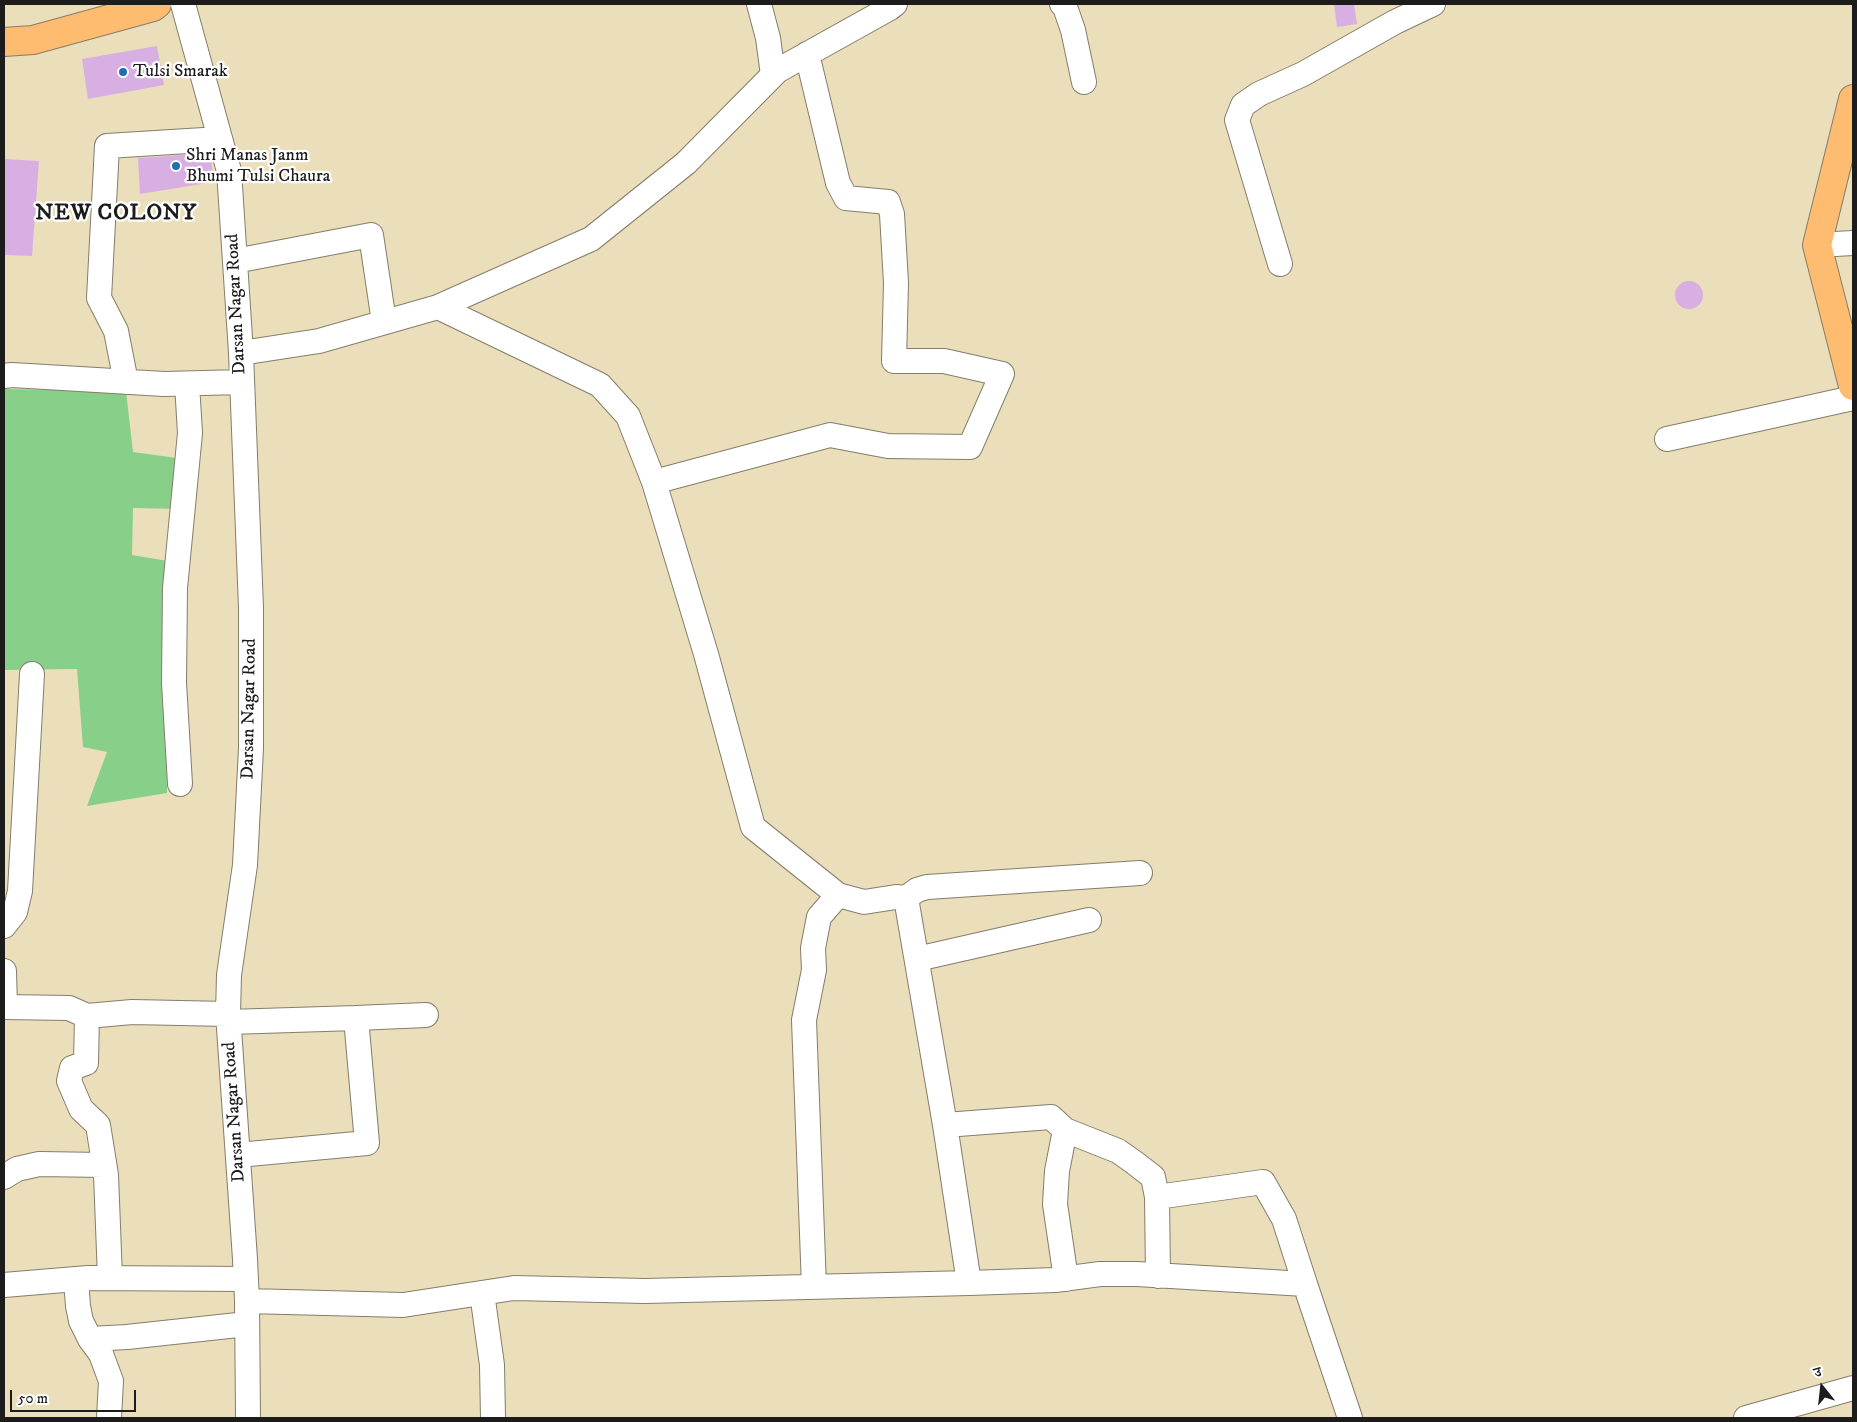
<!DOCTYPE html>
<meta charset="utf-8">
<style>
body{margin:0}
#map{position:relative;width:1857px;height:1422px;overflow:hidden;background:#ebdeba;font-family:"IM FELL DW Pica","Noto Serif Devanagari",serif}
canvas{display:block}
.frame{position:absolute;inset:0;border:5px solid #1c1c1c;pointer-events:none}
.north{position:absolute;left:1797px;top:1362px;width:50px;height:50px;-webkit-text-stroke:4px #fff;paint-order:stroke;rotate:344deg;font-size:14px;font-weight:700;line-height:20px;text-align:center;color:#1c1c1c}
.north::after{content:'';display:block;margin:auto;width:18px;height:22px;background:#1c1c1c;clip-path:polygon(50% 0,100% 100%,50% 72%,0 100%)}
.scale{position:absolute;left:10px;top:1390px;width:126px;height:22px;box-sizing:border-box;border:2px solid #1c1c1c;border-top:0;padding-left:6px;font-size:15px;line-height:18px;white-space:nowrap;color:#1c1c1c;-webkit-text-stroke:4px #fff;paint-order:stroke}
</style>
<div id="map">
<canvas width="1857" height="1422"></canvas>
<div class="frame"></div>
<div class="north">उ</div>
<div class="scale">50 m</div>
</div>
<script>
const ctx = document.querySelector('canvas').getContext('2d');
ctx.lineJoin = 'round';
function fillPath(path, color) { ctx.fillStyle = color; ctx.fill(path, 'evenodd'); }
const toPath = rows => new Path2D(rows.map(r => 'M' + r).join(''));
function strokePath(path, color, width, dash) { ctx.strokeStyle = color; ctx.lineWidth = width; ctx.lineCap = dash ? 'butt' : 'round'; ctx.setLineDash(dash || []); ctx.stroke(path); }
function drawText(font, color, halo, rows, align = 'center') {
  ctx.font = font + ' "IM FELL DW Pica",serif'; ctx.lineWidth = 4.5; ctx.setLineDash([]); ctx.textBaseline = 'middle'; ctx.strokeStyle = halo; ctx.fillStyle = color; for (const [text, x, y, turn = 0] of rows) {
    ctx.save(); ctx.translate(x, y); ctx.rotate((+turn || 0) * Math.PI / 180); ctx.textAlign = isNaN(turn) ? turn : align; if (halo) ctx.strokeText(text, 0, 0); ctx.fillText(text, 0, 0); ctx.restore();
  }
}
const green = toPath([
 [4,389,126,391,133,452,177,458,177,509,133,508,132,555,168,561,167,793,87,806,107,752,83,747,77,669,4,670]
]);
const building = toPath([
 [1334,4,1354,4,1357,24,1337,27],
 [157,46,164,85,88,99,82,59],
 [210,153,214,182,140,194,138,158],
 [4,159,39,161,32,256,4,255],
 '1675 295a14 14 0 1 1 28 0a14 14 0 1 1-28 0Z'
]);
const minor = toPath([
 [183,4,229,171,241,353,251,608,251,748,245,865,229,975,228,1014,245,1259,247,1301,248,1418],
 [759,4,768,38,773,75],
 [1062,4,1065,7,1073,30,1084,82],
 [1817,245,1853,243],
 [235,261,371,235,384,322],
 [1280,264,1237,120,1243,105,1259,94,1303,74,1395,22,1433,4],
 [438,307,600,385,628,416,654,482,706,654,753,827,838,895,864,902,896,897,906,898,945,1125,969,1283],
 [241,353,319,341,438,307,591,239,686,163,777,71,890,8,895,4],
 [4,376,12,375,164,384,242,382],
 [126,382,116,331,99,298,107,146,220,139],
 [1667,439,1853,398],
 [654,482,830,435,888,446,970,447,1002,374,944,361,894,361,896,283,892,214,888,202,846,198,838,183,807,54],
 [180,784,174,683,175,588,190,433,187,384],
 [906,898,917,890,927,887,1140,873],
 [4,926,15,912,20,891,32,674],
 [917,959,1089,920],
 [4,971,5,1007],
 [4,1007,69,1008,87,1016],
 [356,1018,426,1015],
 [229,1022,356,1018,367,1143,238,1155],
 [945,1125,1051,1117,1065,1130,1118,1151,1135,1163,1153,1177,1157,1197],
 [1065,1130,1057,1171,1055,1204,1066,1279],
 [4,1177,17,1169,39,1164,104,1165],
 [1158,1276,1157,1197,1263,1182,1284,1219,1305,1284],
 [110,1278,106,1175,98,1125,81,1109,69,1081,72,1068,86,1063,87,1016,132,1012,228,1014],
 [76,1279,78,1306,81,1321,90,1339,101,1354,111,1381,109,1418],
 [4,1285,88,1278,246,1279],
 [814,1287,804,1020,814,970,813,948,819,917,838,895],
 [482,1293,492,1365,493,1418],
 [247,1301,403,1305,514,1288,645,1291,969,1283,1055,1280,1100,1274,1137,1274,1305,1284,1350,1418],
 [90,1339,127,1337,247,1324],
 [1746,1418,1853,1388]
]);
const major = toPath([
 [4,42,33,40,153,7,157,4],
 [1853,99,1817,245,1853,386]
]);
const markers = [
 [123,72,5,"#1f6fb2"],
 [176,166,5,"#1f6fb2"]
];
const poiNames = [
 ["Tulsi Smarak",133,72],
 ["Shri Manas Janm",186,156],
 ["Bhumi Tulsi Chaura",186,177]
];
const streetNames = [
 ["Darsan Nagar Road",237,304,-93],
 ["Darsan Nagar Road",250,709,-89],
 ["Darsan Nagar Road",235,1112,-94]
];
const districtNames = [
 ["NEW COLONY",116,214]
];
fillPath(green, '#88cf8a');
fillPath(building, '#d8afe2');
strokePath(minor, '#847d6b', 26);
strokePath(major, '#847d6b', 30);
strokePath(minor, '#fff', 24);
strokePath(major, '#fdbc70', 28);
for (const [x, y, r, color] of markers) { const dot = new Path2D(); dot.arc(x, y, r, 0, 2 * Math.PI); ctx.fillStyle = color; ctx.fill(dot); strokePath(dot, '#fff', 2); }
drawText('18px', '#1c1c1c', '#fff', poiNames, 'left');
drawText('18px', '#1c1c1c', '#fff', streetNames);
ctx.letterSpacing = '1px';
drawText('bold 22px', '#1c1c1c', '#fff', districtNames);
ctx.letterSpacing = '0px';
</script>
